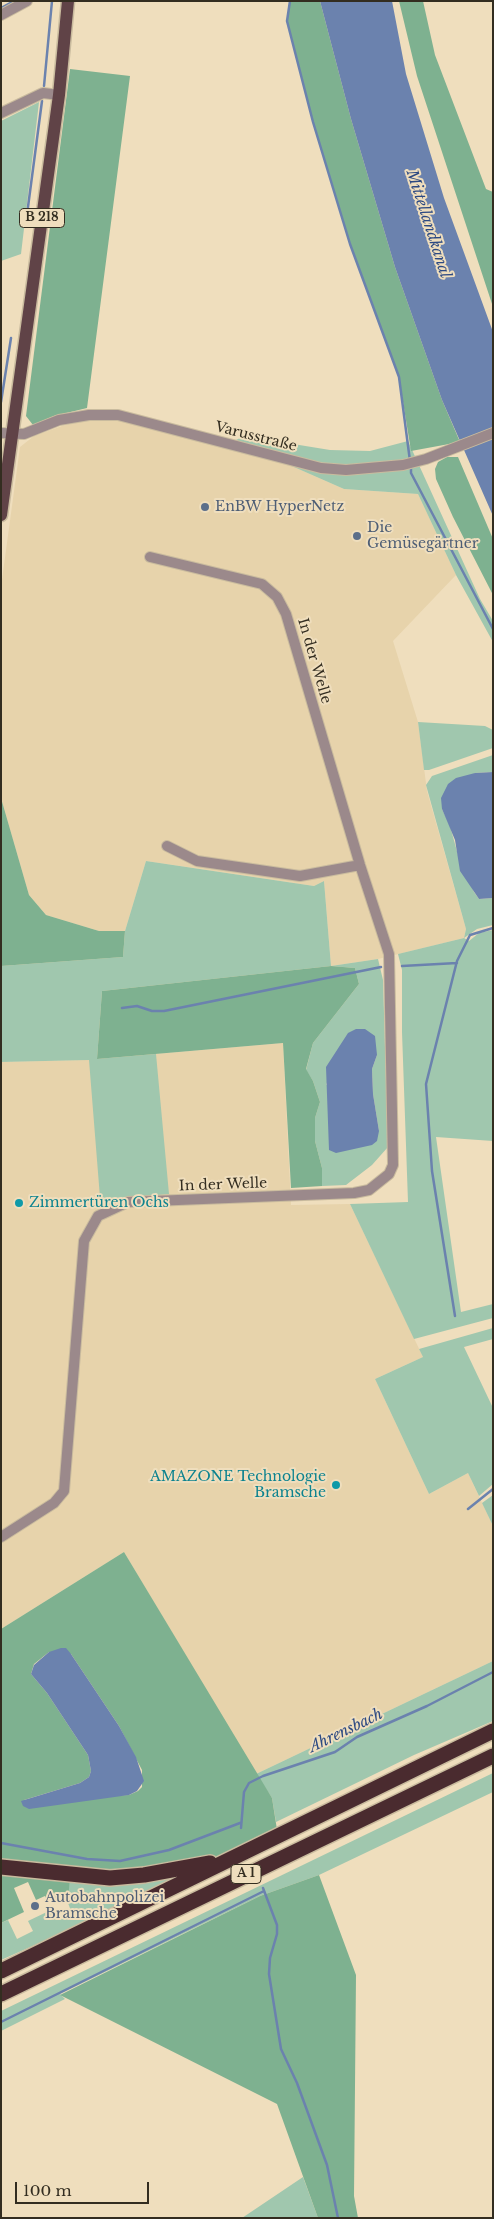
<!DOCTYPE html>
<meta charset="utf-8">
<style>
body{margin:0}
#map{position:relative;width:494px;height:2219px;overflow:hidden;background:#efdebd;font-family:"Libre Baskerville",serif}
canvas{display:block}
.frame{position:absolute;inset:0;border:2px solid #332d20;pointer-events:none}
.scale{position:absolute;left:15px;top:2182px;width:134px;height:22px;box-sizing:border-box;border:2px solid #332d20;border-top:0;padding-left:6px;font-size:15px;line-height:18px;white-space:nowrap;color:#332d20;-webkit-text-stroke:4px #efdebd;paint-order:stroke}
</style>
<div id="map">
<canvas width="494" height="2219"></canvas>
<div class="frame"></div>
<div class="scale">100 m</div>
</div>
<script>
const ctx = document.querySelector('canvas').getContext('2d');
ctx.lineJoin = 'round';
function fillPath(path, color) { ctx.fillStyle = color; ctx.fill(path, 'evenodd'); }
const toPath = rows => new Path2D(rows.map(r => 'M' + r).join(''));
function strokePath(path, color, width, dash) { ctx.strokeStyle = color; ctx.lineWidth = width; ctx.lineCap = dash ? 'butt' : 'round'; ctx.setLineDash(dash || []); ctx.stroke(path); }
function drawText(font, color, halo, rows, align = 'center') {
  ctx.font = font + ' "Libre Baskerville",serif'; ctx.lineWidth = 4; ctx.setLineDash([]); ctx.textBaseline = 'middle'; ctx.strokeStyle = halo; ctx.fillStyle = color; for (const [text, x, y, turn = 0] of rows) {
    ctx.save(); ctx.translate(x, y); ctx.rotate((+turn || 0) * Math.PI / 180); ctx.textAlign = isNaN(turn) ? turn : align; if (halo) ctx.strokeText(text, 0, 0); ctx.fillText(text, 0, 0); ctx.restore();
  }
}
const built = toPath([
 [94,419,118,420,278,460,344,489,418,494,456,575,393,641,418,722,427,791,466,929,464,938,378,959,331,966,324,881,314,886,146,861,125,931,99,931,46,915,29,895,1,798,1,587,20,447,34,436,62,426],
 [283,1043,291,1205,350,1204,423,1357,375,1379,429,1494,468,1473,493,1526,493,1661,256,1774,124,1552,1,1629,1,1062,86,1060]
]);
const green = toPath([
 [39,102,21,254,1,261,1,121],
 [244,436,330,450,370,451,408,441,480,599,493,621,493,642,456,575,418,494,344,489,278,460,278,452,234,441],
 [418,722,485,726,493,730,493,748,429,770,424,770],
 [493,755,493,772,475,773,442,809,450,826,458,855,474,892,479,899,493,898,493,925,477,929,464,938,469,941,479,933,493,930,493,1141,436,1137,461,1312,493,1304,493,1318,414,1339,350,1204,408,1202,402,1032,402,970,398,954,464,938,466,929,426,785,432,776],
 [146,861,314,886,324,881,331,966,378,959,383,980,388,1147,372,1165,346,1185,322,1186,322,1168,315,1141,315,1118,320,1102,313,1081,306,1070,313,1043,359,984,355,968,331,966,102,991,97,1059,156,1054,169,1194,124,1198,101,1210,89,1060,1,1062,1,966,123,957,125,931],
 [377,1055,372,1069,373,1094,379,1131,326,1084],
 [493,1328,493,1339,464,1347,493,1408,493,1484,479,1496,468,1473,429,1494,375,1379,423,1357,419,1349],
 [493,1495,493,1526,482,1503],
 [493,1661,493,1721,414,1755,276,1822,272,1798,256,1774],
 [493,1773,493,1792,319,1875,260,1896,60,1994,65,1999,1,2031,1,2011],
 [229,1859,1,1960,1,1923,8,1920,17,1939,33,1931,28,1921,51,1910,55,1919,71,1911,68,1903,69,1875],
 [303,2177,318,2218,242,2218]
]);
const forest = toPath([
 [290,1,320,1,351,119,395,267,442,400,460,442,411,451,399,377,350,244,313,122,287,21],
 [399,1,423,1,435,55,486,189,493,192,493,307,417,76],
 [70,69,130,76,87,408,54,416,33,425,26,416],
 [447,457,458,457,493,539,493,595,453,517,436,479,435,469,438,462],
 [1,798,29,895,46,915,99,931,125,931,123,957,1,966],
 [331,966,355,968,359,984,313,1043,306,1069,313,1081,320,1102,315,1118,315,1141,322,1168,322,1186,291,1188,283,1043,97,1059,102,991],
 [124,1552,272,1798,278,1836,229,1859,70,1875,68,1903,64,1895,47,1902,45,1896,36,1900,28,1882,14,1888,24,1912,1,1923,1,1629],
 [49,1652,71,1654,119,1726,142,1770,142,1787,138,1791,129,1795,24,1800,80,1783,89,1777,91,1771,88,1755,47,1693,31,1674,34,1664],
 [319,1875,356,1975,354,2196,358,2218,318,2218,277,2104,60,1995,260,1896]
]);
const water = toPath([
 [320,1,392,1,406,74,444,198,493,332,493,516,442,400,395,267,351,119],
 [493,772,493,898,479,899,460,871,455,840,442,809,441,798,448,784,456,778,475,773],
 [356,1029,365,1029,375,1036,377,1055,372,1069,373,1094,379,1131,377,1141,372,1145,336,1153,329,1150,326,1067,348,1033],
 [61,1648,66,1648,71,1654,119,1726,136,1757,144,1781,137,1791,129,1795,29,1809,23,1806,21,1801,80,1783,89,1777,91,1771,88,1755,47,1693,31,1674,34,1665,49,1652]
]);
const stream = toPath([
 [290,1,287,21,313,122,350,244,399,377,410,461],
 [1,8,14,1],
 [44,86,52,1],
 [26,222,42,101],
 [1,402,11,338],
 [411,467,411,473,493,629],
 [402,966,457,963],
 [122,1008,137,1006,152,1011,164,1011,381,967],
 [455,1316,432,1171,426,1084,457,961,470,935,493,928],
 [468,1509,493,1489],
 [241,1828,244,1792,249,1783,263,1776,335,1752,357,1737,427,1706,493,1672],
 [1,1843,87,1859,120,1861,169,1850,240,1823],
 [263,1888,277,1925,277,1934,270,1958,269,1974,281,2049,297,2083,327,2165,338,2218],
 [1,2022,264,1891]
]);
const street = toPath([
 [1,15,27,1],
 [1,113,43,93,59,95],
 [1,433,24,434,59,420,89,415,118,415,321,468,346,470,403,465,426,459,493,433],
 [167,846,197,861,300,876,360,865],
 [1,1537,54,1503,64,1491,84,1241,98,1216,128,1202,354,1193,369,1190,389,1174,393,1165,389,954,360,865,286,614,277,597,262,584,150,557]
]);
const primary = toPath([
 [1,515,59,95,68,1]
]);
const highway = toPath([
 [1,1867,110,1878,144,1875,210,1863],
 [1,1971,493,1731],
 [1,1994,493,1756]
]);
const markers = [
 [205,507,5,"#5c6f8a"],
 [357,536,5,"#5c6f8a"],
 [19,1203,5,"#0f9aa8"],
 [336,1485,5,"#0f9aa8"],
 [35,1906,5,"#5c6f8a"]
];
const shields = [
 [42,218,45],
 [246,1874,30]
];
const shieldNames = [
 ["B 218",42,218],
 ["A 1",246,1874]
];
const streetNames = [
 ["Varusstraße",256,437,14],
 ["In der Welle",314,661,74],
 ["In der Welle",223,1185,-2]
];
const serviceNames = [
 ["EnBW HyperNetz",215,507],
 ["Die",367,528],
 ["Gemüsegärtner",367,544],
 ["Autobahnpolizei",45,1898],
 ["Bramsche",45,1914]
];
const cultureNames = [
 ["Zimmertüren Ochs",29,1203],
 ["AMAZONE Technologie",326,1477,"right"],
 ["Bramsche",326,1493,"right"]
];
const waterNames = [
 ["Mittellandkanal",428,224,72],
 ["Ahrensbach",346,1731,-26]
];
fillPath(built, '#e7d3ab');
fillPath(green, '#a0c7ae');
fillPath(forest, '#7eb190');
fillPath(water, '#6b82ae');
strokePath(stream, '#6b82ae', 2.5);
strokePath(street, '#c9bb9e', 12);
strokePath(primary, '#c9bb9e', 15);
strokePath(highway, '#c9bb9e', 18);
strokePath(street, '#9b898b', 10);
strokePath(primary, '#604347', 12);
strokePath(highway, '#4a2b2f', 15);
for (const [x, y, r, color] of markers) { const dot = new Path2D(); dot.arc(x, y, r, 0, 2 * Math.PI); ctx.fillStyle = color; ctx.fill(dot); strokePath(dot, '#efdebd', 2); }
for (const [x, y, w] of shields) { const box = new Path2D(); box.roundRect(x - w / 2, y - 9.5, w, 19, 4); ctx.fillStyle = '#efdebd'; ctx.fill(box); strokePath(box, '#332d20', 1); }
drawText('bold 12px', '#332d20', null, shieldNames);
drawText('14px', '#332d20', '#efdebd', streetNames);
drawText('14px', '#4e5e75', '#efdebd', serviceNames, 'left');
drawText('14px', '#0d838f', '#efdebd', cultureNames, 'left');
drawText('italic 15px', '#2c4982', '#efdebd', waterNames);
</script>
